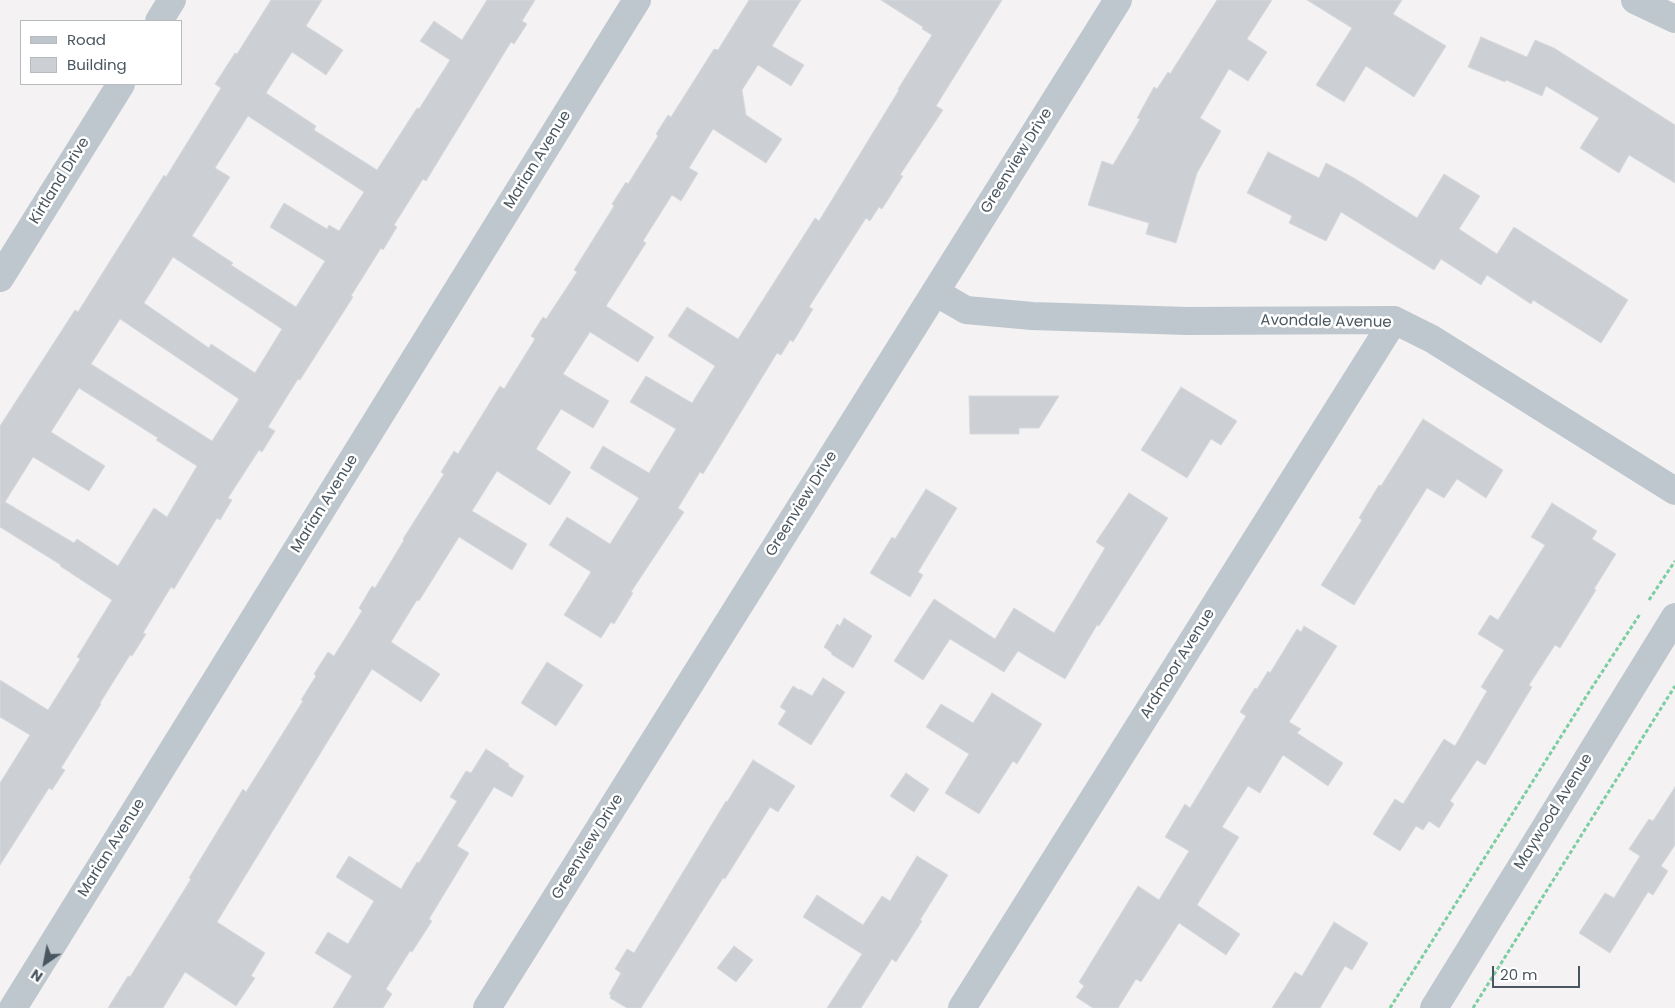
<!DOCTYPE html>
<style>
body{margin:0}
#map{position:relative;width:1675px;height:1008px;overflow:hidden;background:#f4f2f2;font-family:Poppins,sans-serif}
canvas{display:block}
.legend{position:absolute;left:20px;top:20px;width:162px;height:65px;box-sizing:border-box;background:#fff;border:1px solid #b7bbbf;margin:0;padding:6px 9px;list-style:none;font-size:15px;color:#4a565f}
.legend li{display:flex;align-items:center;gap:10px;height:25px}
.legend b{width:25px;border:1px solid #b7bbbf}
.north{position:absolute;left:20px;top:938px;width:50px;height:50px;-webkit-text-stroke:4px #fff;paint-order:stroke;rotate:213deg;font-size:14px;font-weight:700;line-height:20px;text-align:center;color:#4a565f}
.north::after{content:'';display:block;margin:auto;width:18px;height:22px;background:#4a565f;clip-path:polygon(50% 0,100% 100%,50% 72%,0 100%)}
.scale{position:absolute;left:1492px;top:966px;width:88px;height:22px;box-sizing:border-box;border:2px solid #4a565f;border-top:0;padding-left:6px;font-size:15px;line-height:18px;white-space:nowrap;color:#4a565f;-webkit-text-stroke:4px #fff;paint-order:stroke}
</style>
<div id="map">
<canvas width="1675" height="1008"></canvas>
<ul class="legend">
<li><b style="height:6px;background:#bec7ce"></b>Road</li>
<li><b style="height:14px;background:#cccfd4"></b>Building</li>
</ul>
<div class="north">N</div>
<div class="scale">20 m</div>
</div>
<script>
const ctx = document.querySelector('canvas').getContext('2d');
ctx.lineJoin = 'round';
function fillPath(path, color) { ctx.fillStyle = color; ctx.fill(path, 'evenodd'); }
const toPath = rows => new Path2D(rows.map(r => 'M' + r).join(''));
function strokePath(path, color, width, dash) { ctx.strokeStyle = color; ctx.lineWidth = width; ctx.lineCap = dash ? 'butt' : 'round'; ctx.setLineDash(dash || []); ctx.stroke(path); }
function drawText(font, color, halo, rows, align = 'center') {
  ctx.font = font + ' Poppins,sans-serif'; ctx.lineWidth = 5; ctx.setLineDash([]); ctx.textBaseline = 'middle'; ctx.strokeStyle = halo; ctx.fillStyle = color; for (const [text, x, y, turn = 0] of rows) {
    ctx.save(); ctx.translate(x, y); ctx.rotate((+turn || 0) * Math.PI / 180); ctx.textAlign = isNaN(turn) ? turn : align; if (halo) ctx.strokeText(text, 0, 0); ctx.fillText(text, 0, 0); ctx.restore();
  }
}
const building = toPath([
 [271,0,322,0,306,26,343,50,326,75,292,52,266,93,316,126,314,130,377,170,417,108,419,109,450,60,420,41,434,21,462,40,487,0,535,0,522,21,527,24,514,44,511,42,426,181,423,179,394,225,397,227,383,250,381,248,351,296,353,297,300,380,298,379,268,427,275,431,262,452,259,450,228,498,232,500,220,520,217,518,174,589,171,587,143,633,146,634,132,656,130,655,100,703,101,704,61,768,65,770,52,790,49,788,0,865,0,783,30,735,0,717,0,680,48,710,80,659,77,657,112,600,60,566,61,565,0,527,0,426,75,310,78,312,164,175,166,177,221,88,215,84,235,53,237,54,271,0],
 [248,116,364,192,339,231,329,225,327,229,284,203,270,227,325,261,296,307,231,265,233,263,192,236,230,177,215,168,248,116],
 [173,257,282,329,255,373,211,344,209,348,144,303,173,257],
 [120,319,239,399,212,441,91,364,120,319],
 [79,388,158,438,156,440,197,466,167,517,154,508,118,566,77,539,74,543,5,502,33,457,89,491,105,466,51,432,79,388],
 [749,0,801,0,772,46,804,65,791,86,758,65,742,90,746,115,782,139,766,163,713,129,689,168,698,173,681,201,672,195,643,241,646,243,606,306,654,337,638,362,590,332,563,374,609,401,593,428,561,409,536,449,571,472,550,505,497,471,472,511,527,544,512,570,459,537,419,601,417,600,391,642,440,674,421,702,372,669,217,922,265,953,251,976,255,978,236,1006,185,972,163,1008,108,1008,128,976,130,977,191,879,189,878,243,789,246,792,303,701,301,700,316,676,314,674,328,652,334,656,362,611,359,608,372,586,375,588,404,540,403,539,444,474,441,472,454,451,458,454,500,386,504,389,535,339,531,336,543,317,546,319,577,272,574,270,614,206,612,204,626,182,628,184,658,136,656,134,668,115,671,117,714,49,718,50,749,0],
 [881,0,1002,0,936,106,943,110,900,175,903,176,882,209,879,207,870,221,866,218,809,307,813,309,793,342,790,340,781,355,777,353,703,474,700,472,678,508,684,512,631,592,633,593,614,624,611,622,601,638,564,615,591,572,549,545,567,517,610,544,639,498,590,468,603,446,649,473,676,429,630,402,646,376,692,403,715,366,668,336,687,307,738,339,815,218,819,221,899,90,898,89,932,35,922,29,923,27,881,0],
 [1217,0,1272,0,1247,39,1267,52,1248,81,1229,69,1200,118,1221,131,1197,173,1176,243,1146,234,1149,223,1088,205,1102,161,1113,165,1140,119,1137,118,1154,87,1157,89,1168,72,1170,74,1217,0],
 [1307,0,1402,0,1393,14,1446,46,1414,97,1366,66,1344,102,1316,85,1352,28,1307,0],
 [1481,37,1527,57,1535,40,1554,48,1675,125,1675,183,1629,155,1619,173,1580,148,1599,118,1546,86,1542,96,1506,80,1505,82,1468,67,1481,37],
 [1268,152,1319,178,1326,163,1354,178,1417,218,1444,174,1480,196,1459,229,1497,254,1514,227,1628,300,1601,343,1533,300,1531,304,1487,275,1481,285,1441,259,1434,270,1341,212,1326,241,1289,223,1292,216,1247,193,1268,152],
 [1181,387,1237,421,1221,445,1211,439,1187,478,1141,450,1181,387],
 [969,396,1059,396,1039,428,1019,428,1019,434,970,434,969,396],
 [1423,419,1503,470,1486,498,1457,479,1444,498,1427,488,1354,605,1321,585,1362,520,1359,518,1379,485,1381,486,1423,419],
 [926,489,957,508,918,572,923,575,910,597,870,573,892,537,895,539,926,489],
 [1129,493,1168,518,1099,626,1097,625,1065,679,1018,651,1004,672,950,639,923,680,894,661,934,599,995,639,1014,608,1054,633,1105,548,1096,542,1129,493],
 [1552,503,1597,531,1592,539,1616,554,1594,589,1596,590,1560,648,1555,645,1529,685,1532,687,1485,765,1477,760,1450,801,1454,804,1439,828,1429,821,1423,830,1416,826,1400,851,1373,834,1395,799,1403,804,1444,739,1455,746,1487,691,1481,687,1504,650,1478,634,1490,615,1498,620,1545,545,1531,537,1552,503],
 [844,618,872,636,853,668,831,654,832,653,824,647,837,624,840,626,844,618],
 [1304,626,1337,646,1289,722,1301,729,1297,733,1343,763,1328,786,1283,755,1260,793,1248,786,1222,827,1239,837,1197,905,1240,934,1226,955,1179,923,1141,982,1136,979,1118,1008,1093,1008,1076,997,1084,986,1079,982,1138,886,1159,900,1189,851,1165,837,1185,804,1190,808,1246,716,1240,712,1255,688,1257,689,1268,671,1270,673,1297,629,1301,632,1304,626],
 [547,662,583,685,556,726,521,703,547,662],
 [823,678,845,692,811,745,778,724,786,711,780,707,793,686,799,690,800,689,812,696,823,678],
 [992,693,1042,724,1017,764,1013,761,979,814,945,793,969,754,926,727,941,704,973,723,992,693],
 [486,749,509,764,508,766,524,776,512,797,494,787,457,846,469,853,429,919,432,921,412,952,410,951,386,989,392,994,383,1008,333,1008,352,976,315,953,328,932,348,944,374,901,336,877,349,856,401,889,417,862,419,863,457,801,450,797,466,771,471,773,486,749],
 [753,760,795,786,778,812,770,807,725,879,723,878,641,1008,627,1008,610,998,611,995,609,994,621,973,615,969,627,949,634,953,726,801,727,802,753,760],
 [906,773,929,789,914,812,890,796,906,773],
 [1675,787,1675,845,1661,866,1668,871,1653,895,1648,892,1610,953,1579,933,1605,893,1614,898,1640,856,1629,849,1649,819,1653,821,1675,787],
 [917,856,948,875,920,920,922,921,896,962,892,959,861,1008,827,1008,862,954,803,917,817,895,863,925,882,896,890,901,917,856],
 [1334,922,1368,943,1352,970,1345,966,1320,1008,1272,1008,1295,972,1302,976,1334,922],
 [734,946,753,960,736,982,717,968,734,946]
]);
const path = toPath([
 [1649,600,1675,561],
 [1390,1008,1589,692,1640,614],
 [1473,1008,1675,686]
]);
const minor = toPath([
 [1635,0,1675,19],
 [159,21,172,0],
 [0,278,121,84],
 [935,292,966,310,1032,316,1187,321,1394,320,1432,339,1675,491],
 [13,1008,637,0],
 [487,1008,1118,0],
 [962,1008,1394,320],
 [1434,1008,1675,617]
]);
const streetNames = [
 ["Marian Avenue",538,160,-58],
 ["Greenview Drive",1017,161,-58],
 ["Kirtland Drive",60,181,-58],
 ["Avondale Avenue",1326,322,1],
 ["Marian Avenue",325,504,-58],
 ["Greenview Drive",802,504,-58],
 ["Ardmoor Avenue",1178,664,-58],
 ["Maywood Avenue",1554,812,-58],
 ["Greenview Drive",588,847,-58],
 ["Marian Avenue",112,848,-58]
];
fillPath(building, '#cccfd4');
strokePath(building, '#d6d9dd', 1);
strokePath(path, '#7bcda2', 3, [4, 2.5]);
strokePath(minor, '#bec7ce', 28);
drawText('15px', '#4a565f', '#fff', streetNames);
</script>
